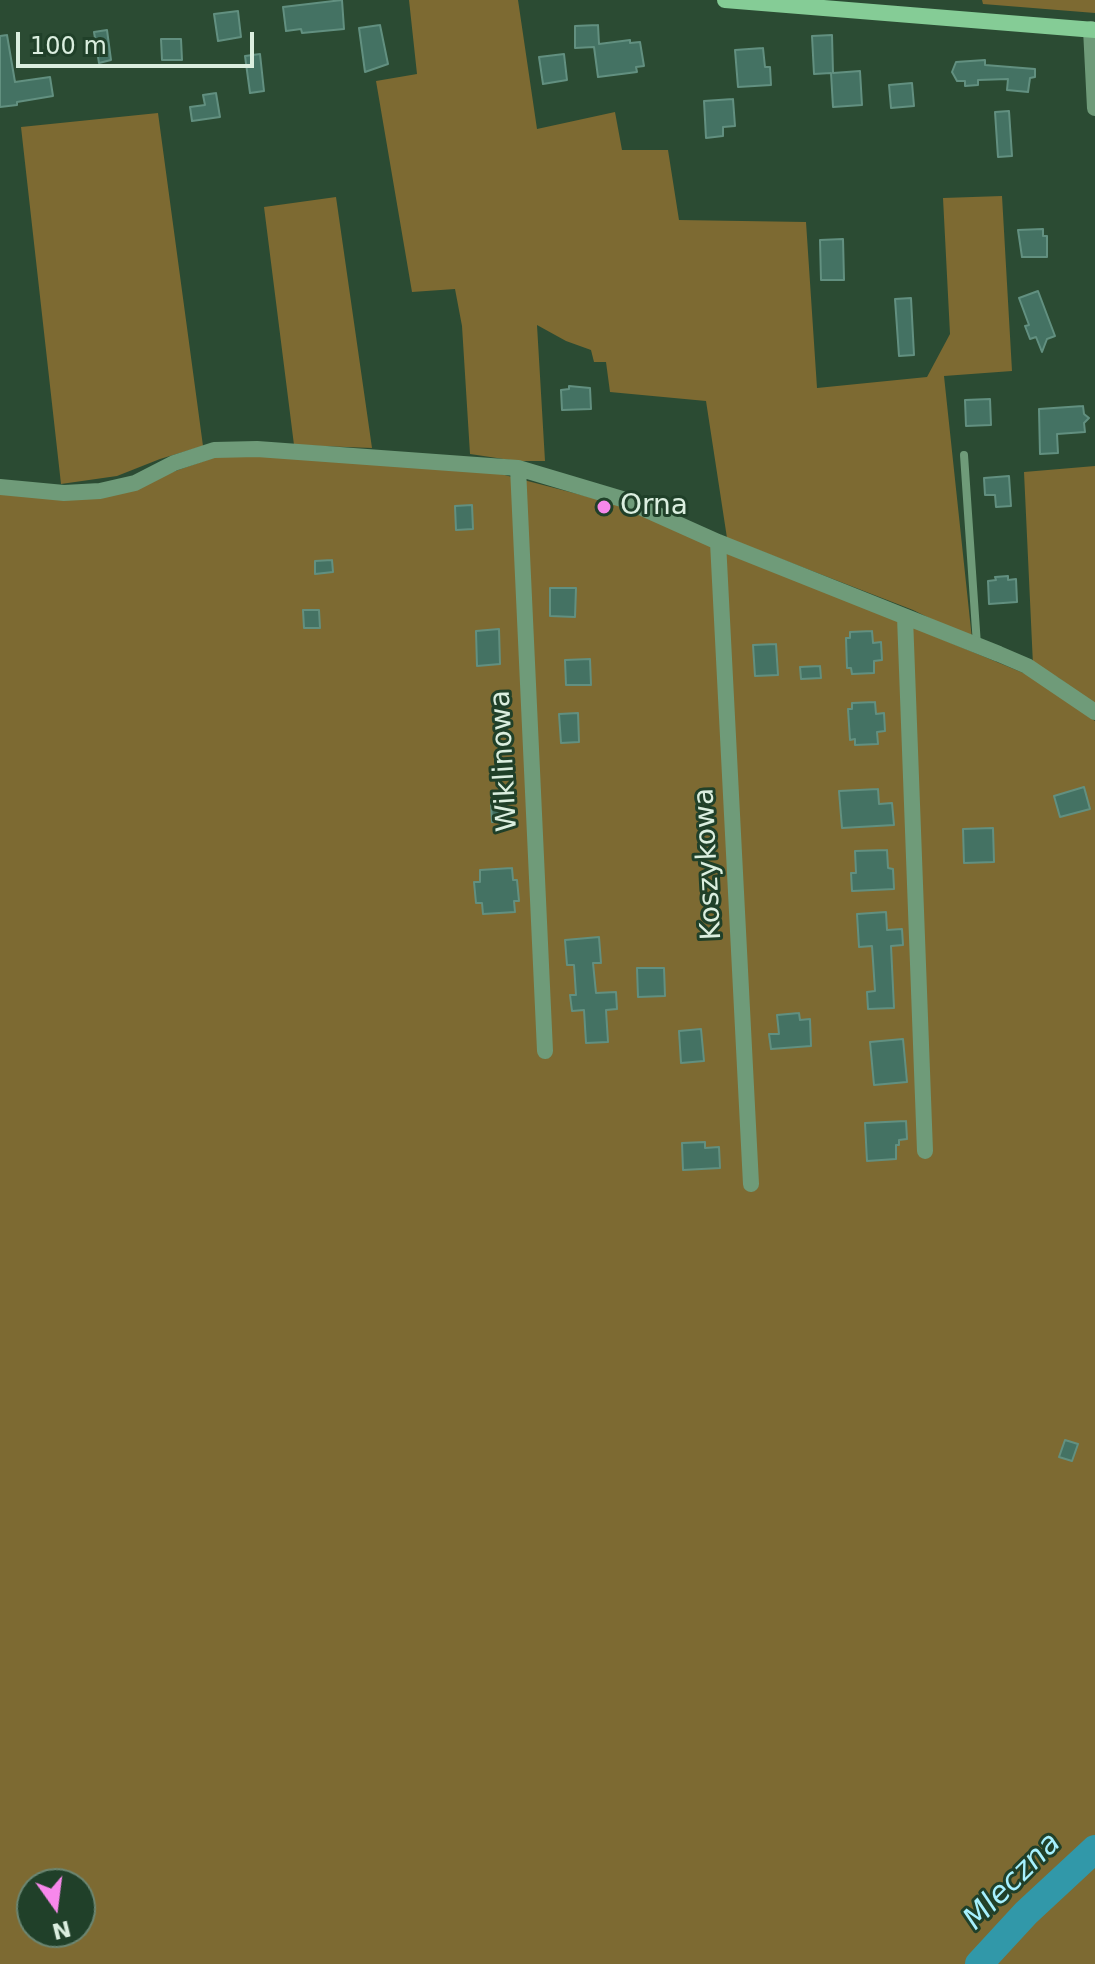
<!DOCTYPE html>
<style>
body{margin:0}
#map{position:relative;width:1095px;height:1964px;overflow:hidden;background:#2b4b33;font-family:"DejaVu Sans",sans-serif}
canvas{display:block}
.north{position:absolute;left:16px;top:1868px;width:80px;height:80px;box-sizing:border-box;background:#204029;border:2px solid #6b8672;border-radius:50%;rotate:166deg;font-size:22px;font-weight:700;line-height:32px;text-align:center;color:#dbeedf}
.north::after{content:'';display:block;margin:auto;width:28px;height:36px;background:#f788eb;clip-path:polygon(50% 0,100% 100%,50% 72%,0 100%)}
.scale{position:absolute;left:16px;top:32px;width:238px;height:36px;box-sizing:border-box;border:4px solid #dbeedf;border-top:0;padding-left:10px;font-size:24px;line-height:28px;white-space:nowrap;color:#dbeedf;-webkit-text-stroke:6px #204029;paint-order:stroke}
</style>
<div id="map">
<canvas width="1095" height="1964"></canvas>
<div class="north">N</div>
<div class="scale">100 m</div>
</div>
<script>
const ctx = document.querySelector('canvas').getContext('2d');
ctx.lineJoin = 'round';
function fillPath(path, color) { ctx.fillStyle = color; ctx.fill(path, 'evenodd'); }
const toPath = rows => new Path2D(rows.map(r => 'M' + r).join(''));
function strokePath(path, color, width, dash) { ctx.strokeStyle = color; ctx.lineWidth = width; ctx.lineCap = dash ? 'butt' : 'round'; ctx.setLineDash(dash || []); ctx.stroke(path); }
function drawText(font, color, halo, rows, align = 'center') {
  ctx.font = font + ' "DejaVu Sans",sans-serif'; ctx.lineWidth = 6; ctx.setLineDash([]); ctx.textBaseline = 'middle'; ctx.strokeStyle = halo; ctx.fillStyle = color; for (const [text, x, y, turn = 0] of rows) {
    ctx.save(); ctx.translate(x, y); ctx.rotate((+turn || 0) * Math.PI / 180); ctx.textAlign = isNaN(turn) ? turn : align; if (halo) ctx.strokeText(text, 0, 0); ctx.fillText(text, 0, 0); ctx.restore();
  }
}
const green = toPath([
 [409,0,518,0,537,129,615,112,622,150,668,150,679,220,806,222,817,388,927,377,950,334,943,198,1002,196,1012,371,944,376,972,639,913,610,727,538,706,401,610,392,606,362,594,362,591,350,566,341,537,325,545,461,517,461,470,454,462,326,455,289,412,292,376,81,417,74],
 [982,0,1095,0,1095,13,983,4],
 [158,113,203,446,160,459,117,476,61,484,21,127],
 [336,197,372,448,294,445,264,207],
 [221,455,262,455,493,472,616,504,1033,677,1095,721,1095,1964,0,1964,0,493,63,499,161,476],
 [32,1884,80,1884,80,1932,32,1932],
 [1095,466,1095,706,1059,678,1033,665,1024,472]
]);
const river = toPath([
 [979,1964,1026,1913,1095,1849]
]);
const building = toPath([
 [342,0,344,29,302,33,301,29,286,31,283,7,342,0],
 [238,11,241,37,218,41,214,14,238,11],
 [380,25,388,64,365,72,359,28,380,25],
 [598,25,599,44,630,40,630,43,640,42,644,66,636,67,637,72,598,77,594,47,575,48,575,26,598,25],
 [107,30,111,60,99,63,94,32,107,30],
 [7,35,15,82,50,77,53,96,17,102,17,105,0,107,0,36,7,35],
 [832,35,833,73,860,71,862,105,833,107,831,73,814,74,812,36,832,35],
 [161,39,181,39,182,60,162,60,161,39],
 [763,48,765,67,770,67,771,85,738,87,735,50,763,48],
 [260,54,264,91,250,93,245,56,260,54],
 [564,54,567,80,543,84,539,57,564,54],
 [985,60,985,65,1035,69,1035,77,1030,78,1028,92,1007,90,1008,79,978,80,978,85,965,86,965,81,957,81,952,72,956,62,985,60],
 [912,83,914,106,891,108,889,85,912,83],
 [216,93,220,117,192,121,190,107,205,105,203,95,216,93],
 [733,99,735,126,723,127,723,136,706,138,704,101,733,99],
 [1009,111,1012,156,998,157,995,112,1009,111],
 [1043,229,1043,236,1047,236,1047,257,1022,257,1018,230,1043,229],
 [843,239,844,280,821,280,820,240,843,239],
 [1038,291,1055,336,1047,339,1042,352,1036,337,1030,339,1025,326,1029,325,1019,298,1038,291],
 [911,298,914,355,899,356,895,299,911,298],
 [569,386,590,388,591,409,562,410,561,390,569,389,569,386],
 [990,399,991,425,966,426,965,400,990,399],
 [1083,406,1084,414,1089,418,1084,423,1085,432,1057,434,1058,453,1040,454,1039,409,1083,406],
 [1009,476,1011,506,996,507,995,495,985,495,984,478,1009,476],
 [472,505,473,529,456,530,455,506,472,505],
 [332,560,333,572,315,574,315,561,332,560],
 [1008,576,1008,580,1016,579,1017,602,989,604,988,581,996,580,995,577,1008,576],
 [550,588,576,588,575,617,550,616,550,588],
 [303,610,319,610,320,628,304,628,303,610],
 [499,629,500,664,477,666,476,631,499,629],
 [872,631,873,643,881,642,882,660,874,661,874,673,852,674,851,668,847,668,846,638,850,638,850,632,872,631],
 [776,644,778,675,755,676,753,645,776,644],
 [590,659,591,685,566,685,565,660,590,659],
 [820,666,821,678,801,679,800,667,820,666],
 [875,702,876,714,884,713,885,731,877,732,878,744,855,745,855,739,850,740,848,709,852,709,852,703,875,702],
 [578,713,579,742,561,743,559,714,578,713],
 [1084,787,1090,809,1060,817,1054,796,1084,787],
 [878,789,879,804,892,803,894,825,842,828,839,791,878,789],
 [503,802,504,821,492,822,491,803,503,802],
 [993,828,994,862,964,863,963,829,993,828],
 [887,850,888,868,893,869,894,889,852,891,851,873,856,873,855,851,887,850],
 [512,868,513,880,517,880,519,901,514,901,515,912,483,914,482,903,476,903,474,882,480,882,480,870,512,868],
 [886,912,887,930,902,929,903,945,891,946,894,1008,868,1009,867,992,875,991,872,946,859,947,857,914,886,912],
 [599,937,601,963,593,963,596,993,616,992,617,1009,606,1010,608,1042,586,1043,584,1010,572,1011,570,995,576,995,574,965,567,965,565,940,599,937],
 [637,968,664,968,665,996,638,997,637,968],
 [799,1013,800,1020,810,1019,811,1046,771,1049,769,1034,779,1034,777,1015,799,1013],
 [701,1029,704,1061,681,1063,679,1031,701,1029],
 [903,1039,907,1082,874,1085,870,1042,903,1039],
 [906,1121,907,1139,899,1140,899,1145,896,1145,896,1159,867,1161,865,1123,906,1121],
 [705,1142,705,1148,719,1147,720,1168,683,1170,682,1143,705,1142],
 [1065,1440,1078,1444,1072,1461,1059,1457,1065,1440]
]);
const lane = toPath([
 [964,455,977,645]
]);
const street = toPath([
 [1091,29,1095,108],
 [518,468,545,1051],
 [0,487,64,493,100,491,135,483,174,463,214,450,257,449,518,468,622,499,718,542,999,654,1027,666,1095,712],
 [718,542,751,1184],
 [905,617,925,1151]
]);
const secondary = toPath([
 [725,0,1095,30]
]);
const markers = [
 [604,507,8,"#f788eb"]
];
const poiNames = [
 ["Orna",620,507]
];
const streetNames = [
 ["Wiklinowa",505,761,-93],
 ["Koszykowa",709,864,-93]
];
const waterNames = [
 ["Mleczna",1013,1882,-45]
];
fillPath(green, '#7d6a32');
strokePath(river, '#3198a9', 28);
fillPath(building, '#447263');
strokePath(building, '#629080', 2);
strokePath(lane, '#6f9b79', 8);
strokePath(street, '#6f9b79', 16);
strokePath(secondary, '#85cc96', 16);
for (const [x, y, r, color] of markers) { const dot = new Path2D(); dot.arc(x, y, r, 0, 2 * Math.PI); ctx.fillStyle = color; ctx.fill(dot); strokePath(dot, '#204029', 3); }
drawText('28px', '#dbeedf', '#204029', poiNames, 'left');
drawText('28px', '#dbeedf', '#204029', streetNames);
drawText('italic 30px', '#a6f0fe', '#204029', waterNames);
</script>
